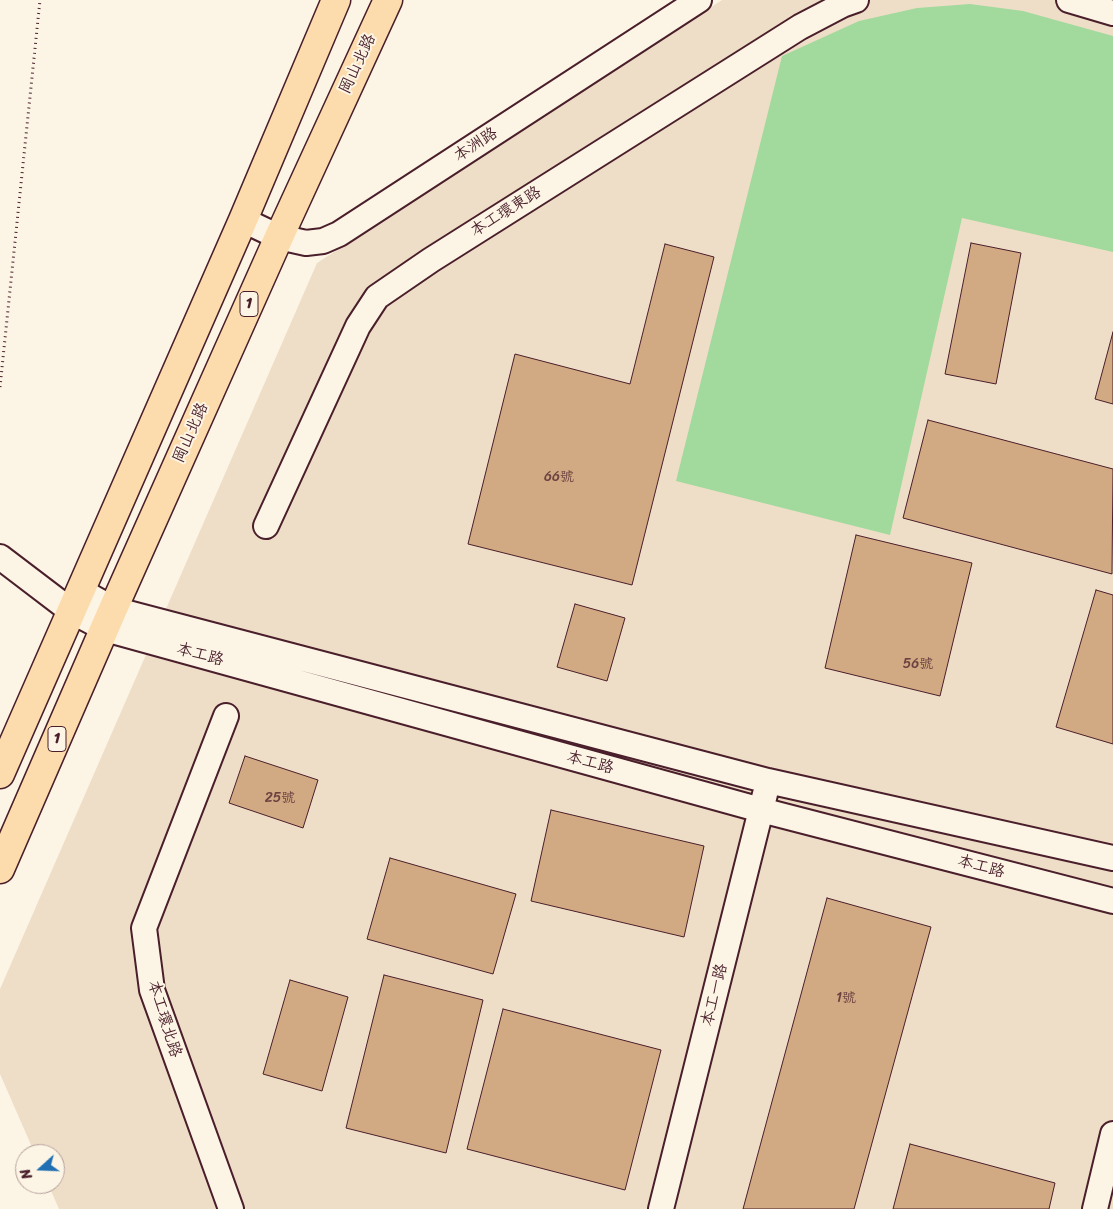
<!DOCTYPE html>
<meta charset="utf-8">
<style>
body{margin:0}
#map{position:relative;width:1113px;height:1209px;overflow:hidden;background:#fcf5e5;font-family:Sriracha,sans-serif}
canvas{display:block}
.north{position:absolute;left:15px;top:1144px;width:50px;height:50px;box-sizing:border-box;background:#fcf5e5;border:1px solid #b59f9b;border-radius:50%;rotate:250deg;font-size:14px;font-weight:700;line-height:20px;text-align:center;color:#4a1f2b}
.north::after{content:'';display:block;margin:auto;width:18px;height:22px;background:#1f6fb2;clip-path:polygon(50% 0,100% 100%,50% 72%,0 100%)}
</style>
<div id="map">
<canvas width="1113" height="1209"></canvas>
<div class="north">N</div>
</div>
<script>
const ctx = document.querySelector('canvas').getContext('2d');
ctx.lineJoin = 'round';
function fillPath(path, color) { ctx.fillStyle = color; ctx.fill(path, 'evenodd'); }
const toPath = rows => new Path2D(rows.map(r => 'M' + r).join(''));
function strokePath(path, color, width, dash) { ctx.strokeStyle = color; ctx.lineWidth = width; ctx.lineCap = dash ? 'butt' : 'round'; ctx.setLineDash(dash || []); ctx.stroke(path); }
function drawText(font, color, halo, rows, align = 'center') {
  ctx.font = font + ' Sriracha,"LXGW WenKai TC",sans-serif'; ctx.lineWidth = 4; ctx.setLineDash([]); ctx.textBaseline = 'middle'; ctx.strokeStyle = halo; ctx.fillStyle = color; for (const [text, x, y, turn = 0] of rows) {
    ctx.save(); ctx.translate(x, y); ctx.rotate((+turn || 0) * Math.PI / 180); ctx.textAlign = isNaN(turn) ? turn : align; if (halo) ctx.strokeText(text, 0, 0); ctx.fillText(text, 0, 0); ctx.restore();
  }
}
const built = toPath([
 [722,0,1113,0,1113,1209,59,1209,48,1184,55,1184,55,1154,35,1154,0,1074,0,989,317,263]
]);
const green = toPath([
 [970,4,1023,11,1113,36,1113,252,962,218,890,535,676,481,782,56,859,21,917,8]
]);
const building = toPath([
 [971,243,1021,253,996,384,945,374,971,243],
 [665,244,714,257,632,585,468,544,515,354,630,384,665,244],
 [1113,332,1113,404,1095,399,1113,332],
 [928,420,1113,469,1112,574,903,518,928,420],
 [856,535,972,563,940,696,825,668,856,535],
 [1096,590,1113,595,1113,744,1056,727,1096,590],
 [575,604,625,618,607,681,557,667,575,604],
 [245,756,318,780,303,828,229,803,245,756],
 [551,810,704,846,684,937,531,901,551,810],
 [390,858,516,894,493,974,367,939,390,858],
 [827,898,931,927,854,1209,743,1209,827,898],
 [384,975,483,1000,446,1153,346,1128,384,975],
 [290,980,348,997,322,1091,263,1074,290,980],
 [503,1009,661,1050,625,1190,467,1149,503,1009],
 [910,1144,1055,1183,1049,1209,893,1209,910,1144]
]);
const path = toPath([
 [0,387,40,0]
]);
const minor = toPath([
 [1069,0,1113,13],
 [243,220,279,237,306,243,323,241,339,234,699,0],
 [266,526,358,326,377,297,431,260,800,27,842,5,856,0],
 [0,557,71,611,105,629,761,810,1113,901],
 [81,591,113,609,768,781,1113,858],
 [226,716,144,928,152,990,231,1209],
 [661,1209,765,794],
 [1095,1209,1113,1134]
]);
const major = toPath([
 [0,774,243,220,336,0],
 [0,869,113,609,279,237,388,0]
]);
const numberNames = [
 ["66號",559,477],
 ["56號",918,664],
 ["25號",280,798],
 ["1號",846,998]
];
const shields = [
 [249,304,18],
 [57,739,18]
];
const shieldNames = [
 ["1",249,304],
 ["1",57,739]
];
const streetNames = [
 ["岡山北路",358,64,-65],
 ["本洲路",476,145,-33],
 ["本工環東路",506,212,-32],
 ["岡山北路",191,433,-66],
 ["本工路",200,655,15],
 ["本工路",590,763,15],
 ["本工路",981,867,15],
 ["本工一路",715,995,-76],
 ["本工環北路",164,1019,73]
];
fillPath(built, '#efdec7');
fillPath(green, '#a2d99d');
fillPath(building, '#d1a982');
strokePath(building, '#4a1f2b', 1);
strokePath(minor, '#4a1f2b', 28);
strokePath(major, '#4a1f2b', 31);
strokePath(path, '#4a1f2b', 3, [1, 4]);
strokePath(minor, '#fcf5e5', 24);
strokePath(major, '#fcdcac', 28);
drawText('14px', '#6c4241', null, numberNames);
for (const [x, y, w] of shields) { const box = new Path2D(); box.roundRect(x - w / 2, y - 12.5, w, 25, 4); ctx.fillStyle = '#fcf5e5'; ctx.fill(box); strokePath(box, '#4a1f2b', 1); }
drawText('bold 15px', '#4a1f2b', null, shieldNames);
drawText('16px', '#4a1f2b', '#fcf5e5', streetNames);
</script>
